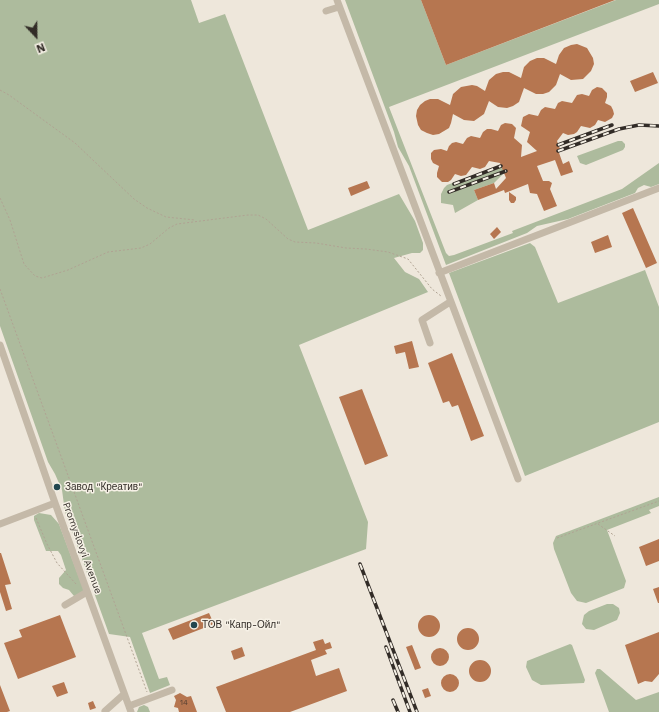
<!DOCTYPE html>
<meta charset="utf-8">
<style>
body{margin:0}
#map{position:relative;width:659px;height:712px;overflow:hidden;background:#eee7db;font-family:"Work Sans",sans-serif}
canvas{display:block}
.north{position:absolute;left:16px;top:16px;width:40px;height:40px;-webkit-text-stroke:3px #f6f1e6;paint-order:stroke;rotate:158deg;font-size:11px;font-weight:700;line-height:16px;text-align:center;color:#322c27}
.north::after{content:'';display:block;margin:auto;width:14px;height:18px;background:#322c27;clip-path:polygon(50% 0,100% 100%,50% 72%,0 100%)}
</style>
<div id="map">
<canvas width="659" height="712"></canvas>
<div class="north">N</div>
</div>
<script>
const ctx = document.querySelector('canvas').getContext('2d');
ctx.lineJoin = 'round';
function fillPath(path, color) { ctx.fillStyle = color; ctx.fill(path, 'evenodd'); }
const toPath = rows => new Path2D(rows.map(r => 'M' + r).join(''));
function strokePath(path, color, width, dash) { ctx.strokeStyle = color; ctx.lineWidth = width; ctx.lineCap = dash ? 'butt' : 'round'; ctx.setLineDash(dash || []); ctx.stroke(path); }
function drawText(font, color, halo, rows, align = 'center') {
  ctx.font = font + ' "Work Sans",sans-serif'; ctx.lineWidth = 3; ctx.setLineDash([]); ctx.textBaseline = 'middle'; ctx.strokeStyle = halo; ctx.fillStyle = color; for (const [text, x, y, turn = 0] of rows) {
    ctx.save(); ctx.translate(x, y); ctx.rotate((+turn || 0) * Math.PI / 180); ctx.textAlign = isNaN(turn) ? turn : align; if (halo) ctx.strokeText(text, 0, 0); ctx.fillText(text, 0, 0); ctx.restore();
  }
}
const green = toPath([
 [0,0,191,0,199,23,225,14,308,230,399,194,415,221,423,243,423,250,420,253,412,253,394,258,405,272,419,279,428,292,299,345,368,522,366,549,142,633,159,679,167,677,170,685,150,693,130,637,109,634,65,512,62,490,55,474,48,462,0,326],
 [345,0,421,0,446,65,616,0,659,0,659,4,389,107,446,253,449,256,454,255,513,233,512,231,622,189,659,163,659,184,651,187,644,185,638,188,635,193,568,219,537,226,527,233,446,265,409,166,398,147,394,132],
 [618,141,622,141,625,144,625,147,623,150,586,165,580,163,577,156],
 [501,165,506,171,494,183,474,190,478,200,455,213,453,205,441,203,441,194,444,188,447,185],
 [530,243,535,247,558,303,645,270,659,307,659,422,525,476,449,273],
 [659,497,659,506,649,510,651,513,607,530,626,581,624,588,586,603,577,601,571,593,554,549,553,543,556,536],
 [39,513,51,515,59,524,86,596,74,596,69,590,63,588,59,584,59,578,66,570,61,555,58,551,46,551,34,520,34,516],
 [607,604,613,604,619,608,620,613,617,620,594,630,586,629,582,624,584,615,589,611],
 [570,644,572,645,585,680,584,683,541,685,532,680,526,667,527,661],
 [597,669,600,669,636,700,659,692,659,712,609,712,595,673],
 [144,705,148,707,150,712,137,712,139,707]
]);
const building = toPath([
 [421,0,615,0,446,65],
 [577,44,587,48,593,58,594,64,591,71,583,79,571,80,560,74,556,85,549,92,543,94,536,94,524,88,519,102,513,106,507,108,498,107,489,101,484,114,474,121,464,120,453,114,451,123,449,128,439,134,433,135,427,133,421,130,418,125,416,116,417,110,420,105,425,101,430,99,438,99,450,105,453,94,461,87,472,85,477,86,485,91,489,80,496,74,503,72,509,72,521,78,524,67,530,61,537,58,544,58,556,64,559,55,564,48,571,45],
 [653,72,658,83,635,92,630,81],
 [597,87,602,88,607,93,607,97,605,103,611,106,613,110,614,114,612,118,605,122,598,120,595,125,590,128,581,126,577,132,574,134,568,135,563,133,557,141,560,149,558,150,563,164,569,161,573,172,561,176,555,160,537,166,543,181,549,181,552,183,550,189,557,206,544,211,537,194,530,193,528,184,505,193,504,190,478,200,474,190,494,183,496,189,506,178,500,163,489,161,485,167,480,169,472,167,466,175,461,176,455,174,451,180,448,182,442,182,437,177,437,173,439,166,433,163,431,159,431,153,434,150,441,149,447,151,449,146,452,143,456,142,463,144,467,138,471,136,480,138,483,132,487,129,491,129,498,131,501,125,505,123,512,124,516,128,514,138,522,145,521,157,537,151,527,142,530,132,521,126,523,117,529,114,538,116,541,110,545,107,555,109,558,103,562,101,572,103,577,95,582,94,589,96,592,90],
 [367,181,370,188,351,196,348,188],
 [509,192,516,197,516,200,514,203,511,203,509,200],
 [633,208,657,263,646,268,622,213],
 [497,227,501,232,494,239,490,234],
 [608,235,612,247,595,253,591,242],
 [412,341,419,367,409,369,405,352,396,354,394,346],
 [452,353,484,436,471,441,458,405,452,407,449,401,443,403,428,363],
 [362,389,388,456,365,465,339,397],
 [659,539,659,561,646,566,639,547],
 [0,553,1,553,11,584,5,585,12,609,6,611,0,592],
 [659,587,659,603,658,603,653,589],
 [209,613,214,624,173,640,168,629],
 [60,615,76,657,18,679,4,643,22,637,19,630],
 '418 626a11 11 0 1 1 22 0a11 11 0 1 1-22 0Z',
 '457 639a11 11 0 1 1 22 0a11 11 0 1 1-22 0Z',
 [659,632,659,674,652,682,645,681,638,684,625,645],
 [323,639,325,644,330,642,332,648,325,650,327,654,311,660,316,676,339,668,347,691,290,712,226,712,216,687,316,650,313,642],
 [412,645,421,668,415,670,406,647],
 [242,647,245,656,234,660,231,651],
 '431 657a9 9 0 1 1 18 0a9 9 0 1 1-18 0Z',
 '469 671a11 11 0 1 1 22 0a11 11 0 1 1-22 0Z',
 '441 683a9 9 0 1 1 18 0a9 9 0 1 1-18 0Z',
 [64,682,68,693,57,697,52,686],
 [0,685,10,711,7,712,0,712],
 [428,688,431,696,425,698,422,690],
 [180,693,187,697,191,696,197,712,179,712,178,708,174,707,176,700,174,696],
 [93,701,96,708,90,710,88,703]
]);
const path = toPath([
 [0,90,9,95,75,143,134,199,147,208,166,217,195,220],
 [0,198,10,220,24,264,35,276,42,278,68,270,108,252,141,248,150,244,169,228,177,224,248,215,258,215,266,219,288,239,295,242,316,243,346,248,366,249,388,252,408,259,432,289,441,296],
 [0,289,147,692],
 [36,518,47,544,57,563,76,584],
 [598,524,615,536],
 [557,538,659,501]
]);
const minor = toPath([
 [337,0,518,479],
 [326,11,339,7],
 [439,273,659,188],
 [430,343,422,320,450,302],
 [0,345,55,503,131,712],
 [0,524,55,503],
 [65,605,87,592],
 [129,706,172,690],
 [105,711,124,694]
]);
const rail = toPath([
 [558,145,612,125],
 [558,151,619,129,639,125,659,126],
 [454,184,501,166],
 [449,192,506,171],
 [360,564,417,712],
 [386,647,410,712],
 [393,700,398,712]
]);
const markers = [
 [57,487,4,"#22464e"],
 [194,625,4,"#22464e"]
];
const numberNames = [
 ["14",184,703]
];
const poiNames = [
 ["Завод \"Креатив\"",65,487],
 ["ТОВ \"Капр-Ойл\"",202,625]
];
const streetNames = [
 ["Promyslovyi Avenue",82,548,70]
];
fillPath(green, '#adbb9d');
fillPath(building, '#b67650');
strokePath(path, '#b0a393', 1, [2, 2]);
strokePath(minor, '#c4b9a8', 7);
strokePath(rail, '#322c27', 3.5);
strokePath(rail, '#f6f1e6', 2, [6]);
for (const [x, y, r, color] of markers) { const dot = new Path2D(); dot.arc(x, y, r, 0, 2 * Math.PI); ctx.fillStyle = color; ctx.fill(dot); strokePath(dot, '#f6f1e6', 1.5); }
drawText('8px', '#533e31', null, numberNames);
drawText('10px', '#322c27', '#f6f1e6', poiNames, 'left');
drawText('10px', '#322c27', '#f6f1e6', streetNames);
</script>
